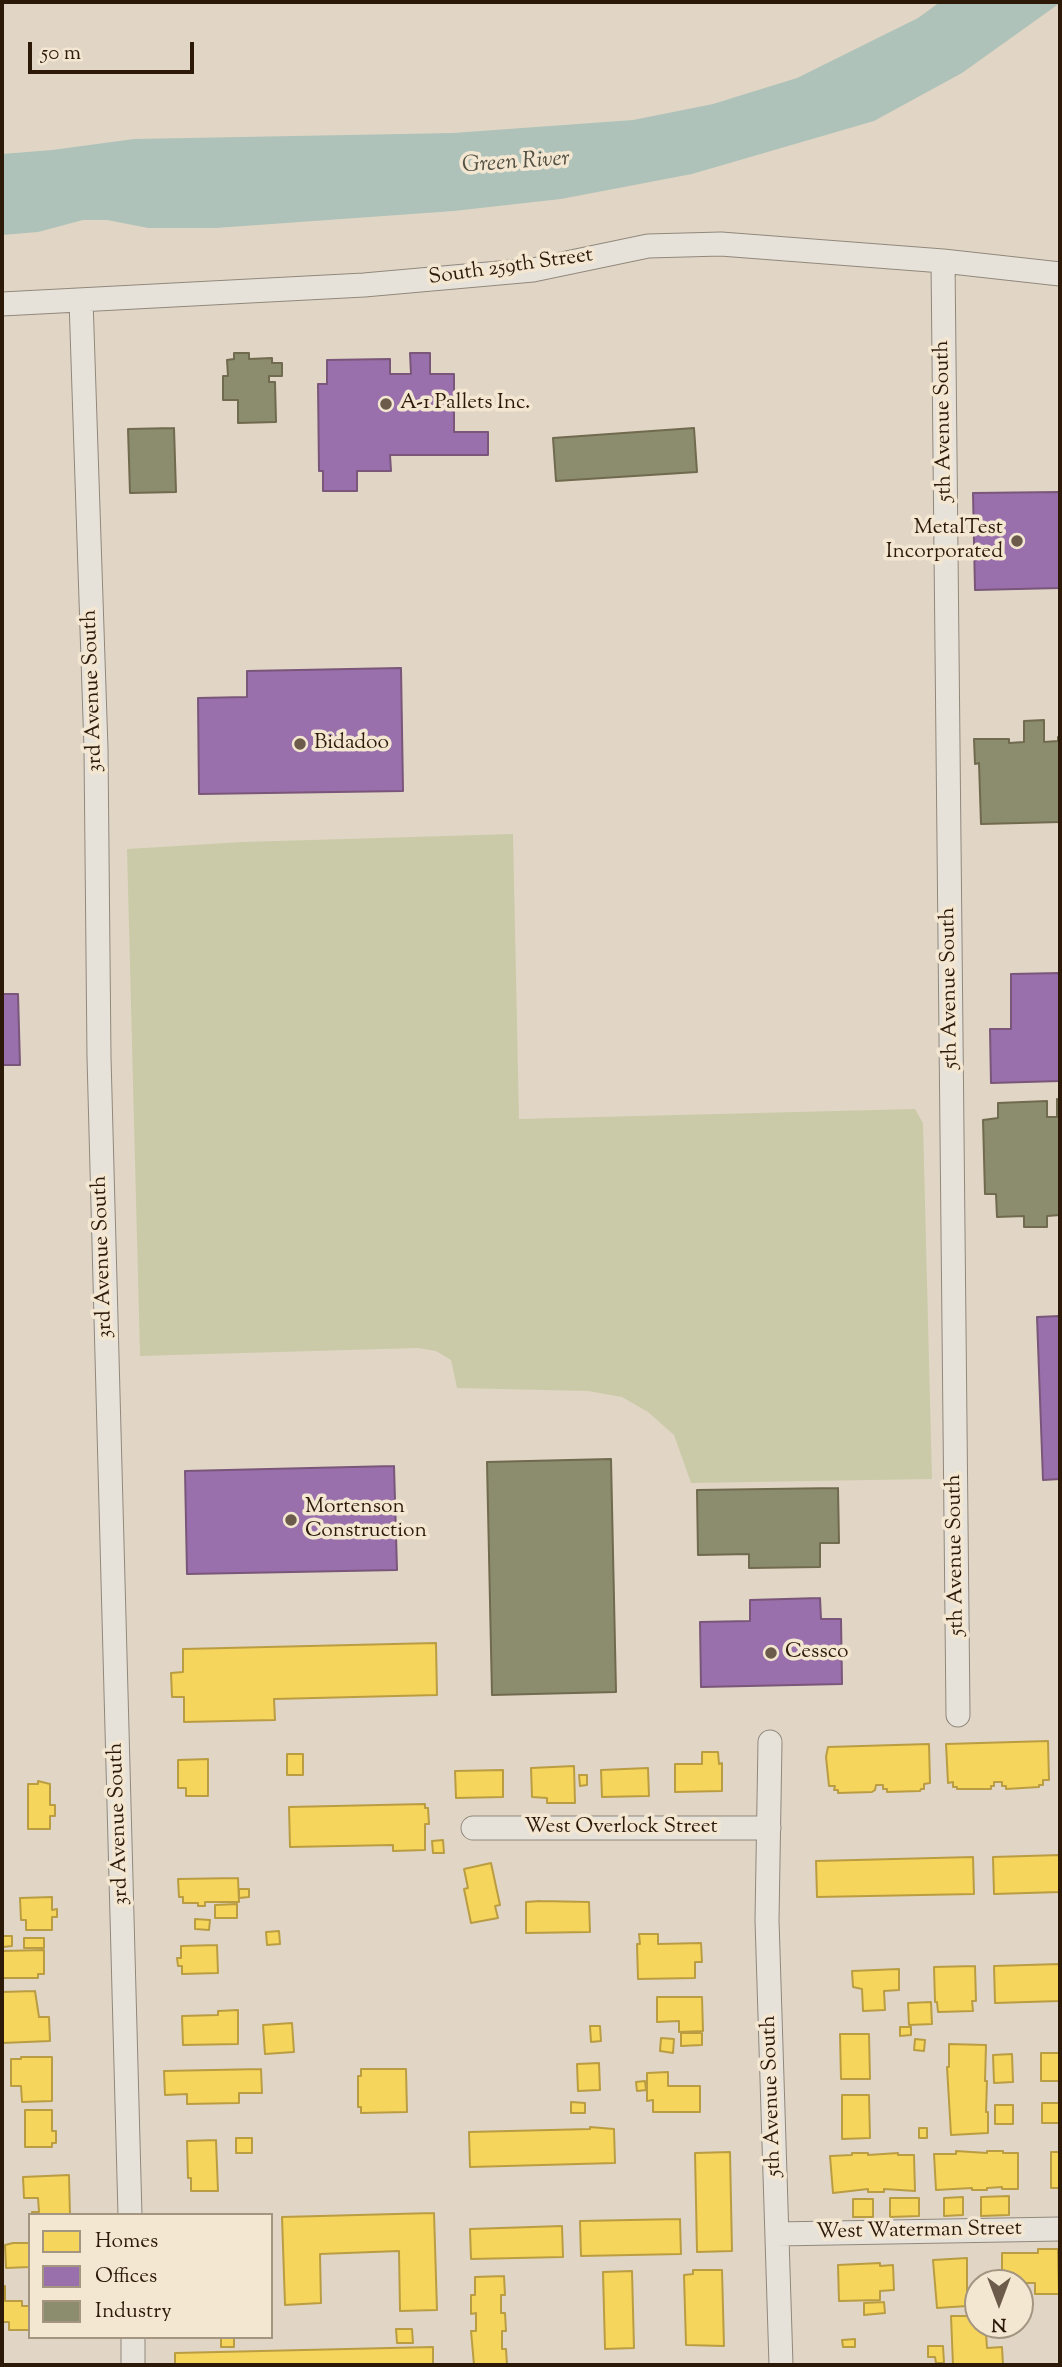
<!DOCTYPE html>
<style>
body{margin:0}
#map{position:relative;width:1062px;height:2367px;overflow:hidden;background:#e1d6c5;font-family:"Sorts Mill Goudy",serif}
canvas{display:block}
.frame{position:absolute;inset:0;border:4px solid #2d1908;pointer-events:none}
.legend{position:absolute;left:28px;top:2213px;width:245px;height:126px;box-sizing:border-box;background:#f3e7d2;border:2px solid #a49581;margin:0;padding:9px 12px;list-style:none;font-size:21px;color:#2d1908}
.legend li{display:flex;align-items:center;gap:14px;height:35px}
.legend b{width:35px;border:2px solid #a49581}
.north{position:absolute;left:964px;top:2269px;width:70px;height:70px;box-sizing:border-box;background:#f3e7d2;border:2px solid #a49581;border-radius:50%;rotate:180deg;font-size:19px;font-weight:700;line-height:28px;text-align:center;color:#2d1908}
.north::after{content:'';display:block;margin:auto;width:24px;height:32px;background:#6c5b4a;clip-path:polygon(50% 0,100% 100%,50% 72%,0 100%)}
.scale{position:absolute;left:28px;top:42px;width:166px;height:32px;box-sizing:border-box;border:4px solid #2d1908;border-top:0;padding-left:9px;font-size:21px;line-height:24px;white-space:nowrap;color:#2d1908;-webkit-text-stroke:5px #f3e7d2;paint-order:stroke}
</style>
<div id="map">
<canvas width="1062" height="2367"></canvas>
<div class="frame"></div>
<ul class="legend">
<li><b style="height:19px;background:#f6d55c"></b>Homes</li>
<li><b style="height:19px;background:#9970ab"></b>Offices</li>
<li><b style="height:19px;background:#8c8c6e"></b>Industry</li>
</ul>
<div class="north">N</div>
<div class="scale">50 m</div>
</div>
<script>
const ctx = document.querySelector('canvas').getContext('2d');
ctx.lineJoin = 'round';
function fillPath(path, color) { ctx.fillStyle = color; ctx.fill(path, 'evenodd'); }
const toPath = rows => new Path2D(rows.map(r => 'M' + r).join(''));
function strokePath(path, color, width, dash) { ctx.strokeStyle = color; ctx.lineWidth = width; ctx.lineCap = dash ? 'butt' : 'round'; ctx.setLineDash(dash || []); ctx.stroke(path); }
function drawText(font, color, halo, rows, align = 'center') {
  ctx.font = font + ' "Sorts Mill Goudy",serif'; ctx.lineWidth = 7; ctx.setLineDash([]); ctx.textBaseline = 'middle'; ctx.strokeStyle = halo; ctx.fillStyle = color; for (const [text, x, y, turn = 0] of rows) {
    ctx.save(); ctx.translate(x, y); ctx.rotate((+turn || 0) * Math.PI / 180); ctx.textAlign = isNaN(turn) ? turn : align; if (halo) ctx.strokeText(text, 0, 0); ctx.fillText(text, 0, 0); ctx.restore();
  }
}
const green = toPath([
 [513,834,519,1119,915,1109,923,1123,932,1479,691,1483,674,1435,648,1412,622,1397,588,1391,457,1388,451,1360,436,1351,418,1348,140,1356,127,849,243,842]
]);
const water = toPath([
 [940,2,1060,3,962,73,874,121,692,174,561,199,454,211,216,228,148,228,107,220,83,220,38,232,2,235,2,154,52,150,134,139,453,133,633,120,713,104,797,78,918,18]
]);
const homes = toPath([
 [436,1643,437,1695,274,1699,275,1720,184,1722,184,1697,172,1697,171,1673,183,1672,183,1649,436,1643],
 [1048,1741,1049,1780,1043,1780,1043,1785,1039,1785,1039,1787,1006,1789,1006,1786,1002,1786,1002,1782,994,1782,994,1786,991,1786,991,1789,957,1789,957,1787,953,1787,953,1782,948,1783,946,1744,1048,1741],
 [929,1744,930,1783,924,1784,924,1789,921,1789,920,1791,887,1792,887,1789,883,1789,883,1785,876,1785,875,1790,872,1792,838,1793,838,1790,834,1790,835,1786,829,1786,826,1757,828,1747,929,1744],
 [702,1752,718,1752,719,1764,722,1763,722,1791,675,1792,675,1764,702,1764,702,1752],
 [287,1754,303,1754,303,1775,287,1775,287,1754],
 [208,1759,208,1796,186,1796,186,1788,178,1788,178,1760,208,1759],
 [574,1766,575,1803,547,1803,547,1798,532,1797,531,1768,574,1766],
 [648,1768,649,1796,602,1797,601,1770,648,1768],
 [503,1770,503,1797,456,1798,455,1771,503,1770],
 [579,1775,587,1775,587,1785,580,1786,579,1775],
 [38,1781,50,1784,50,1805,55,1805,55,1816,50,1816,50,1829,28,1829,28,1784,38,1784,38,1781],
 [425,1804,425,1808,428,1808,429,1824,425,1824,425,1850,393,1851,393,1845,290,1847,289,1807,425,1804],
 [443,1840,444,1853,433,1853,432,1841,443,1840],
 [1060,1855,1060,1892,994,1894,993,1857,1060,1855],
 [973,1857,974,1894,817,1897,816,1861,973,1857],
 [491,1863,500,1905,495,1906,498,1918,471,1923,464,1889,468,1888,464,1869,491,1863],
 [238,1878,239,1902,205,1902,205,1906,198,1906,198,1903,183,1903,183,1897,179,1897,178,1879,238,1878],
 [239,1889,249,1889,249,1897,239,1898,239,1889],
 [52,1897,52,1910,57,1909,57,1917,52,1917,52,1930,26,1930,26,1920,21,1920,20,1898,52,1897],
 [540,1901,589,1902,590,1932,526,1933,526,1902,540,1901],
 [237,1904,237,1918,215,1918,215,1905,237,1904],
 [195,1919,210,1920,209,1930,195,1929,195,1919],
 [279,1931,280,1944,267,1945,266,1932,279,1931],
 [639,1934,658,1934,658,1944,701,1943,702,1962,695,1962,695,1978,638,1979,637,1944,640,1944,639,1934],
 [3,1936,12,1936,12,1946,3,1947,3,1936],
 [24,1938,44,1938,44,1948,24,1948,24,1938],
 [217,1945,218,1973,182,1974,182,1966,178,1966,177,1958,181,1958,181,1946,217,1945],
 [44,1950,44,1974,38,1974,38,1978,2,1978,2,1951,44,1950],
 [1060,1964,1060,2001,995,2003,994,1966,1060,1964],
 [975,1966,976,2001,972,2001,973,2011,938,2012,937,2002,935,2002,934,1967,975,1966],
 [899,1969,899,1990,884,1991,885,2010,863,2011,862,1989,853,1987,852,1971,899,1969],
 [35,1991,39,2017,49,2017,50,2041,2,2043,2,1992,35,1991],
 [657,1997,702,1997,703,2031,679,2032,679,2021,657,2022,657,1997],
 [931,2002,932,2024,909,2025,908,2003,931,2002],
 [238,2010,238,2044,183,2045,182,2016,218,2015,218,2011,238,2010],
 [292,2023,294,2052,265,2054,263,2025,292,2023],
 [590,2026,600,2026,601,2041,591,2042,590,2026],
 [900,2027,911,2027,911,2035,900,2036,900,2027],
 [681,2033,702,2033,702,2045,681,2046,681,2033],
 [840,2034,869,2034,870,2079,841,2079,840,2034],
 [661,2038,674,2039,673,2053,660,2051,661,2038],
 [915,2039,925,2040,924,2051,914,2050,915,2039],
 [949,2044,986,2045,985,2081,987,2081,986,2112,988,2112,988,2133,951,2135,947,2067,949,2067,949,2044],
 [1041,2053,1059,2053,1060,2081,1041,2081,1041,2053],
 [1012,2054,1013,2082,994,2083,993,2055,1012,2054],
 [21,2057,52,2057,52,2101,22,2102,21,2086,11,2086,11,2059,21,2059,21,2057],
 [599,2063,600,2090,578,2091,577,2064,599,2063],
 [261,2069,262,2093,239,2093,239,2103,187,2104,187,2094,165,2095,164,2071,261,2069],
 [361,2069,406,2069,407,2112,361,2113,361,2107,358,2107,358,2076,361,2076,361,2069],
 [668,2072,668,2086,700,2086,700,2112,653,2112,653,2100,647,2101,647,2073,668,2072],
 [645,2081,646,2090,637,2091,636,2082,645,2081],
 [842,2095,869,2095,870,2138,842,2139,842,2095],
 [571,2102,585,2103,585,2113,571,2113,571,2102],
 [1042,2103,1060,2103,1060,2123,1042,2123,1042,2103],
 [995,2105,1013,2105,1013,2124,995,2124,995,2105],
 [25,2110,52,2110,52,2131,56,2131,56,2143,52,2143,52,2147,25,2147,25,2110],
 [590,2127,614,2129,615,2163,470,2167,469,2132,590,2129,590,2127],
 [919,2128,927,2128,927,2138,919,2138,919,2128],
 [236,2138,252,2138,252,2153,236,2153,236,2138],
 [216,2140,218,2191,191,2191,191,2178,188,2178,187,2141,216,2140],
 [956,2151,987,2153,987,2151,1003,2151,1003,2153,1018,2153,1018,2189,1002,2189,1002,2187,987,2188,987,2190,972,2190,972,2188,936,2190,934,2154,956,2154,956,2151],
 [730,2152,732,2251,697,2252,695,2153,730,2152],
 [1051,2152,1060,2152,1060,2188,1051,2188,1051,2152],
 [852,2153,868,2153,868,2155,898,2153,898,2155,914,2155,915,2191,884,2189,884,2192,868,2192,868,2189,833,2193,830,2156,852,2155,852,2153],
 [69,2175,70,2215,32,2215,32,2212,39,2212,38,2198,24,2198,23,2177,69,2175],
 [1009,2196,1009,2215,981,2216,981,2197,1009,2196],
 [963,2197,963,2215,944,2216,944,2198,963,2197],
 [890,2198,919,2198,919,2216,890,2217,890,2198],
 [853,2199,873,2199,873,2217,853,2217,853,2199],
 [434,2213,437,2310,400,2311,399,2251,320,2254,321,2303,285,2305,282,2217,434,2213],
 [680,2219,681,2254,581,2256,580,2221,680,2219],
 [562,2226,563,2257,471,2259,470,2229,562,2226],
 [13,2243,30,2243,30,2267,6,2268,5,2245,13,2243],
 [1038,2249,1058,2249,1059,2294,1035,2294,1035,2283,1002,2283,1002,2253,1038,2253,1038,2249],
 [967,2258,967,2306,937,2308,933,2260,967,2258],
 [880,2263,880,2266,893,2265,894,2290,880,2291,880,2300,839,2301,838,2265,880,2263],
 [693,2270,722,2270,724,2346,686,2345,684,2275,693,2274,693,2270],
 [632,2271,634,2348,605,2349,603,2272,632,2271],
 [504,2276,505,2295,501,2295,501,2313,505,2313,506,2331,502,2331,502,2349,506,2349,507,2365,474,2365,471,2331,476,2331,476,2313,471,2314,471,2295,475,2295,475,2277,504,2276],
 [2,2286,5,2286,5,2301,22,2301,22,2306,30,2306,30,2330,9,2330,9,2322,2,2322,2,2286],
 [884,2302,885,2313,864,2315,864,2303,884,2302],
 [951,2316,978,2316,978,2325,984,2325,984,2333,986,2333,987,2348,1002,2347,1003,2365,953,2365,951,2316],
 [396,2329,412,2329,413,2343,397,2343,396,2329],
 [221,2337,234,2337,234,2347,221,2347,221,2337],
 [855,2339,855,2347,843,2347,842,2340,855,2339],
 [928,2346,943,2346,944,2363,936,2363,935,2357,928,2357,928,2346],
 [433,2347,433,2365,175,2365,175,2353,433,2347]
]);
const offices = toPath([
 [410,353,430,353,430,374,454,374,454,432,488,432,488,455,390,455,391,471,357,471,357,491,323,491,323,471,319,471,318,384,327,384,327,360,390,359,390,374,411,374,410,353],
 [1060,492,1060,588,975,590,973,493,1060,492],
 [401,668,403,791,199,794,198,698,247,697,247,671,401,668],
 [1060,973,1060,1081,991,1083,990,1029,1011,1029,1011,974,1060,973],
 [2,994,18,994,20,1065,2,1065,2,994],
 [1060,1316,1060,1479,1043,1480,1037,1317,1060,1316],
 [394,1466,397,1570,187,1574,185,1471,394,1466],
 [820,1598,821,1619,841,1619,842,1684,701,1687,700,1622,750,1621,750,1600,820,1598]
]);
const industry = toPath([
 [234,353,249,353,249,359,272,358,272,363,282,363,282,376,269,376,269,382,275,382,276,422,238,423,238,400,223,400,223,376,228,376,227,360,234,359,234,353],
 [174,428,176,492,130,493,128,429,174,428],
 [694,428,697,472,556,481,553,438,694,428],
 [1044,720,1044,742,1058,741,1058,737,1060,737,1060,822,981,824,979,763,975,764,974,739,1009,739,1009,743,1024,742,1024,721,1044,720],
 [1057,1099,1060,1099,1060,1215,1047,1216,1047,1227,1024,1227,1024,1216,997,1217,996,1194,985,1194,983,1120,998,1118,998,1103,1047,1101,1047,1117,1057,1117,1057,1099],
 [611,1459,616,1692,492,1695,487,1462,611,1459],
 [838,1488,839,1543,820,1543,820,1567,749,1568,749,1554,698,1555,697,1490,838,1488]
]);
const minor = toPath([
 [943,261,958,1715],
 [81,300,96,749,99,1057,130,2215],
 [2,304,364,285,533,270,648,246,721,244,943,261,1060,274],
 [770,1742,767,1920,781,2365],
 [473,1828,769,1828],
 [777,2234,1060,2229],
 [133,2337,133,2365]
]);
const markers = [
 [386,404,7,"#6c5b4a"],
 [1017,541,7,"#6c5b4a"],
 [300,744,7,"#6c5b4a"],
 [291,1520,7,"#6c5b4a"],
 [771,1653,7,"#6c5b4a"]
];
const streetNames = [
 ["South 259th Street",511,268,-8],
 ["5th Avenue South",945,421,-91],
 ["3rd Avenue South",94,691,-92],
 ["5th Avenue South",951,988,-91],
 ["3rd Avenue South",104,1257,-92],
 ["5th Avenue South",957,1555,-91],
 ["3rd Avenue South",120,1824,-92],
 ["West Overlock Street",621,1828],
 ["5th Avenue South",773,2096,-92],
 ["West Waterman Street",919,2232,-1]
];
const poiNames = [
 ["A-1 Pallets Inc.",400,404],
 ["MetalTest",1003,529,"right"],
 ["Incorporated",1003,553,"right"],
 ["Bidadoo",314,744],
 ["Mortenson",305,1508],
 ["Construction",305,1532],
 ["Cessco",785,1653]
];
const waterNames = [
 ["Green River",516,164,-4]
];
fillPath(green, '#cacaa8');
fillPath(water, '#afc2b9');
fillPath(homes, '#f6d55c');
strokePath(homes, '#ba9d43', 2);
fillPath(offices, '#9970ab');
strokePath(offices, '#79567a', 2);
fillPath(industry, '#8c8c6e');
strokePath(industry, '#706a4f', 2);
strokePath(minor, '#91887c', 25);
strokePath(minor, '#e7e2d9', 23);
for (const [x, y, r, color] of markers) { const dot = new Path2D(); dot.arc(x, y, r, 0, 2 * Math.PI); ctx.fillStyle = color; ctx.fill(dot); strokePath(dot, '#f3e7d2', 2.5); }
drawText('21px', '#2d1908', '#f3e7d2', streetNames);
drawText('21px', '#2d1908', '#f3e7d2', poiNames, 'left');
drawText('italic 23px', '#535144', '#f3e7d2', waterNames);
</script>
